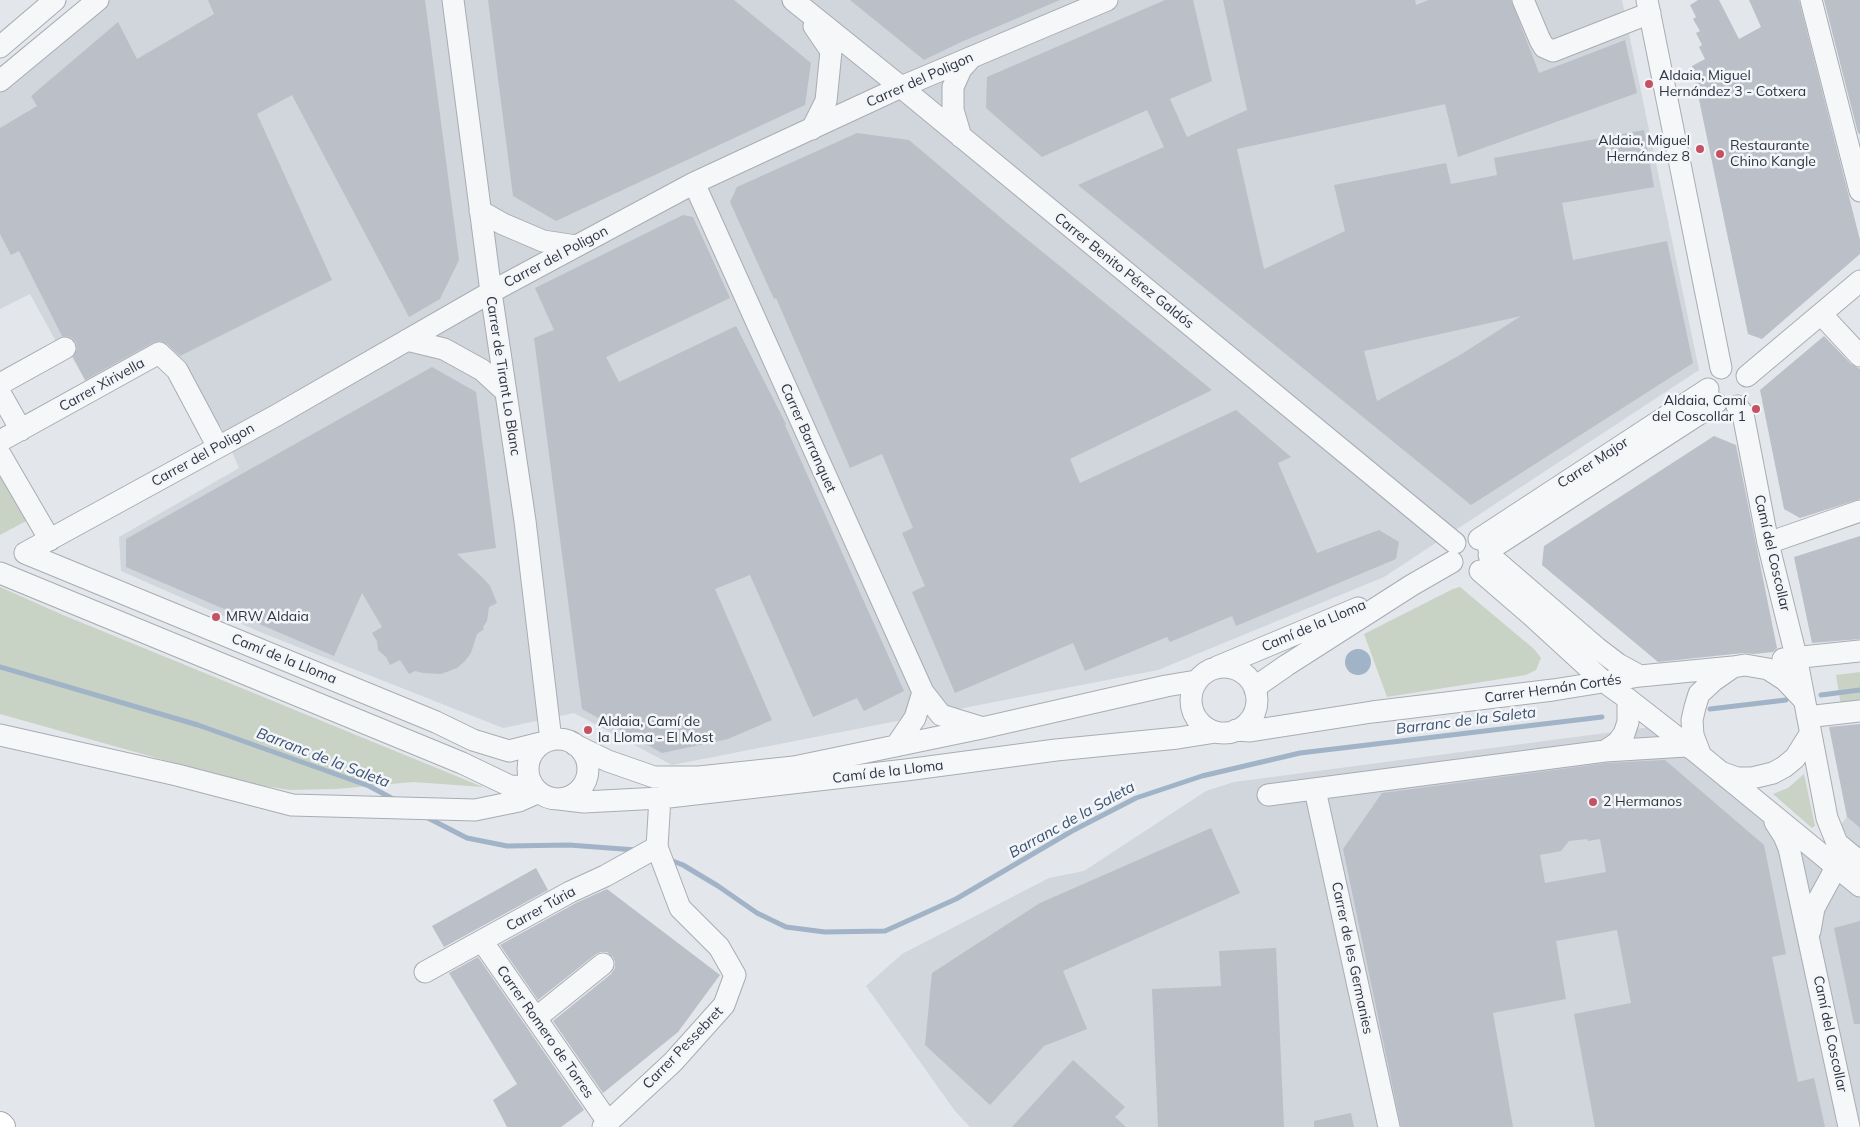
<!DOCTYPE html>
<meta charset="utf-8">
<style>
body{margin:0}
canvas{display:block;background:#e3e6ea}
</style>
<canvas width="1860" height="1127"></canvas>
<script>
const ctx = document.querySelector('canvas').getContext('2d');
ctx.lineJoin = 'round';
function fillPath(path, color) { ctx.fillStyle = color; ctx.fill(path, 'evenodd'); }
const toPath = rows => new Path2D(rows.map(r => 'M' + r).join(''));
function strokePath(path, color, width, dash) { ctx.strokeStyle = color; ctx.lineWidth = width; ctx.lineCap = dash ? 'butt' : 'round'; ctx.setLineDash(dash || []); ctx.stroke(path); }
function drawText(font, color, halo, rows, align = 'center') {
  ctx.font = font + ' Mulish,sans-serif'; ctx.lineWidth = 5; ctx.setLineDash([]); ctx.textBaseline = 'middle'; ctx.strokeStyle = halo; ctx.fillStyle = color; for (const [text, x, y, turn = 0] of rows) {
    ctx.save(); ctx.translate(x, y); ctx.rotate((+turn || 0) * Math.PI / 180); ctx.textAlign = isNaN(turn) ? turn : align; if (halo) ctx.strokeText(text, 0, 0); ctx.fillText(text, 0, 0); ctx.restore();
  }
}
const built = toPath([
 [93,0,1622,0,1699,370,1384,577,1158,670,672,765,574,713,503,728,260,632,121,571,119,537,239,468,221,426,211,423,178,357,88,385,65,345,59,347,30,294,0,309,0,85],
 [1651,727,1812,860,1847,817,1860,828,1860,1127,970,1127,955,1111,866,986,902,954,1049,878,1084,871,1206,791,1234,782]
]);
const green = toPath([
 [0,461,28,520,0,535],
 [0,587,63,615,483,787,413,782,336,789,289,790,242,782,0,714],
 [1460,587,1534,649,1541,658,1536,670,1526,675,1387,697,1364,634,1453,589],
 [1860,672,1860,703,1841,706,1836,675],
 [1804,774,1815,826,1812,828,1773,794,1788,788]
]);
const water = toPath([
 '1345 662a13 13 0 1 1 26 0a13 13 0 1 1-26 0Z'
]);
const stream = toPath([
 [0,667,198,725,369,786,395,800],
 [1821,695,1860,690],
 [1710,709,1786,700],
 [426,817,467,838,507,846,569,845,636,850],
 [670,860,683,865,718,886,757,913,786,927,825,932,885,931,956,899,1072,831,1136,798,1202,776,1300,753,1602,717]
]);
const building = toPath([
 [208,0,425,0,459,260,440,299,409,317,292,95,257,114,332,280,180,356,167,344,160,341,154,342,85,380,73,357,77,349,76,342,71,337,62,336,19,251,11,255,0,234,0,128,37,106,31,96,118,22,137,59,214,14],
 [488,0,734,0,811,63,805,105,556,221,513,196],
 [850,0,1060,0,959,43,924,60],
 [1165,0,1193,0,1212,81,1170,99,1187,137,1247,110,1223,0,1415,0,1416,5,1429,0,1511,0,1539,73,1625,40,1637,93,1458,157,1445,104,1237,149,1264,269,1345,231,1334,185,1446,163,1451,184,1497,175,1494,158,1644,130,1654,187,1562,203,1573,260,1667,241,1693,363,1471,505,1078,185,1164,147,1147,110,1042,157,986,108,987,77],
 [1521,316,1460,355,1377,401,1364,351],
 [1698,0,1719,0,1739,39,1761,27,1749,0,1799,0,1860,240,1860,254,1762,339,1748,334,1692,66,1705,59,1699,47,1702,45,1696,33,1700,31,1693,19,1696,17,1690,5],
 [1824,0,1860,0,1860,134,1858,133],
 [857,133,909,140,1007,223,1212,390,1070,459,1080,483,1236,410,1291,457,1278,463,1317,553,1379,530,1399,542,1396,559,1236,626,1232,616,1170,642,1167,637,1085,671,1073,643,955,693,912,592,925,586,902,533,913,528,882,454,850,468,776,298,774,299,730,202,737,187],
 [683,215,693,217,730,298,606,357,619,382,736,326,786,424,785,425,904,691,864,711,857,698,813,717,750,575,715,589,772,720,728,739,662,753,582,709,534,338,554,330,535,288],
 [1824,336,1851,364,1860,369,1860,499,1800,518,1784,509,1760,390],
 [432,367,476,392,496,548,457,554,483,578,490,586,497,603,489,607,487,621,483,627,484,629,477,634,471,653,465,661,457,668,441,674,423,673,415,671,409,674,400,660,390,665,386,657,378,650,377,641,372,633,382,627,362,593,334,656,126,567,126,539],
 [1714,436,1736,445,1777,648,1773,652,1754,654,1743,653,1658,662,1542,565,1544,546],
 [1860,536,1860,639,1812,643,1794,557],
 [1860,724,1860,828,1847,817,1829,727],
 [1665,760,1764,845,1786,954,1772,957,1798,1082,1814,1078,1825,1127,1595,1127,1574,1014,1631,1003,1617,930,1556,941,1566,999,1493,1013,1513,1127,1401,1127,1343,849,1382,793,1606,763],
 [1587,839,1588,841,1600,839,1606,872,1545,883,1540,855,1561,851,1569,841],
 [1211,828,1240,893,1063,971,1087,1029,1044,1046,990,1105,925,1045,932,973,1040,903],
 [536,868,548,890,444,947,432,926],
 [607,889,720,975,678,1032,603,1093,553,1021,611,974,615,968,615,962,613,957,607,952,601,952,596,954,538,1000,500,945,576,903],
 [1860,921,1860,1024,1854,1024,1834,928],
 [1276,948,1284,1127,1158,1127,1152,989,1221,986,1219,951],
 [478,957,584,1110,561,1127,507,1127,493,1100,517,1084,449,973],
 [1073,1060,1125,1107,1115,1117,1126,1127,1012,1127],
 [1351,1113,1354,1127,1314,1127,1314,1121]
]);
const minor = toPath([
 [453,0,491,292,525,521,551,740],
 [793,0,901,87,1455,543],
 [1523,0,1540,40,1544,47,1553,51,1650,13],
 [1647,0,1721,368],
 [1811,0,1860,191],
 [0,47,55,0],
 [0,81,98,0],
 [812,129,826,101,831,51,814,26],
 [961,137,953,110,953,87,961,69,972,57],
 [694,183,923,692,941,715,980,727],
 [480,211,503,224,543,241,576,246],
 [1821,314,1860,356],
 [407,340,444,349,482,370,505,391],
 [1747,376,1860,281],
 [0,384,65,348],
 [0,393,21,430],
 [1737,406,1743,414,1768,543,1796,656,1827,818,1837,843,1860,862],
 [0,441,159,353,177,370,218,447],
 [0,454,50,540],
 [1479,539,1708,389],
 [1768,543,1860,511],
 [1489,550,1716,403],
 [25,553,277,415,491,292,694,183,901,87,1107,0],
 [25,553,436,722,473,740,509,751,545,742],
 [1489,555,1597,648,1618,664,1640,676],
 [1480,571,1531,615,1603,681,1628,699,1701,756,1860,886],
 [0,573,462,763,510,786,534,787],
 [1783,659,1860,651],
 [1217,667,1358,608],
 '1191 700a33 33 0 1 1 66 0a33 33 0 1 1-66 0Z',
 [1255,690,1261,683,1287,665,1412,585,1452,562],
 [1807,715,1815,716,1860,711],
 [1236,730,1250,731,1372,712,1553,690,1640,676,1733,667],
 [0,735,177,775,292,805,475,810,519,801,539,792],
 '528 769a30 30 0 1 1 60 0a30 30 0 1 1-60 0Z',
 [575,745,608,761,654,777,699,777,794,767,982,728,1166,686,1196,681],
 [896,746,915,718,923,692],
 [1605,751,1617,743,1624,734,1628,722,1628,699],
 [1701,756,1693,735,1692,720,1695,707,1699,694,1713,681,1733,667,1745,665,1768,669,1785,680,1804,700],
 [1723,773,1737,778,1752,778,1773,773,1784,767,1795,758,1810,734],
 [1315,790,1389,1127],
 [1268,795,1605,751,1686,746],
 [559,799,584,802,660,798,906,770,1056,750,1178,738,1216,732],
 [1775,822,1784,836,1789,848,1849,1127],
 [1810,931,1814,908,1832,875,1836,862,1837,852],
 [482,941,608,1122],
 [425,972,570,892,605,876,657,847],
 [536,1018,603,964],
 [603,1127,673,1062,724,1005,735,975,719,947,680,908,657,847,660,798]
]);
const major = toPath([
 [0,1125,2,1127]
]);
const markers = [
 [1649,84,5,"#c55263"],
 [1700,149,5,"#c55263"],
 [1720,154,5,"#c55263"],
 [1756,409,5,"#c55263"],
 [216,617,5,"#c55263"],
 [588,730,5,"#c55263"],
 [1593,802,5,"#c55263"]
];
const poiNames = [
 ["Aldaia, Miguel",1659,76],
 ["Hernández 3 - Cotxera",1659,92],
 ["Aldaia, Miguel",1690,141,"right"],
 ["Hernández 8",1690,157,"right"],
 ["Restaurante",1730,146],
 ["Chino Kangle",1730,162],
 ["Aldaia, Camí",1746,401,"right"],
 ["del Coscollar 1",1746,417,"right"],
 ["MRW Aldaia",226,617],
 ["Aldaia, Camí de",598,722],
 ["la Lloma - El Most",598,738],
 ["2 Hermanos",1603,802]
];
const streetNames = [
 ["Carrer del Poligon",920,80,-24],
 ["Carrer del Poligon",556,257,-28],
 ["Carrer Benito Pérez Galdós",1124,271,39],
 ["Carrer de Tirant Lo Blanc",503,376,81],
 ["Carrer Xirivella",102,385,-29],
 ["Carrer Barranquet",808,438,66],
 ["Carrer del Poligon",203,455,-29],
 ["Carrer Major",1593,463,-33],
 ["Camí del Coscollar",1772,553,77],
 ["Camí de la Lloma",1314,626,-23],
 ["Camí de la Lloma",284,659,22],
 ["Carrer Hernán Cortés",1553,689,-8],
 ["Camí de la Lloma",888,772,-7],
 ["Carrer Túria",541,909,-29],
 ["Carrer de les Germanies",1352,958,78],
 ["Carrer Romero de Torres",545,1032,55],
 ["Camí del Coscollar",1830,1034,78],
 ["Carrer Pessebret",683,1048,-46]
];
const waterNames = [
 ["Barranc de la Saleta",1466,721,-7],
 ["Barranc de la Saleta",323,758,21],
 ["Barranc de la Saleta",1072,820,-29]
];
fillPath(built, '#d1d5dc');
fillPath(green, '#c9d3c5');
fillPath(water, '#a1b3c7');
strokePath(stream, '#a1b3c7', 5);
fillPath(building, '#bbbfc7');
strokePath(minor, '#a8adb4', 23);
strokePath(major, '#a3aab5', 28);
strokePath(minor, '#f6f7f9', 21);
strokePath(major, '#fff', 26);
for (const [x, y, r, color] of markers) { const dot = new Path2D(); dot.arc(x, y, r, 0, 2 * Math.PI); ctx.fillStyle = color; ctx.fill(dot); strokePath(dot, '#f3f5f8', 2); }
drawText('14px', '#2c3441', '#f3f5f8', poiNames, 'left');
drawText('14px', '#2c3441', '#f3f5f8', streetNames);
drawText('italic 15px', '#395272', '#f3f5f8', waterNames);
</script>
